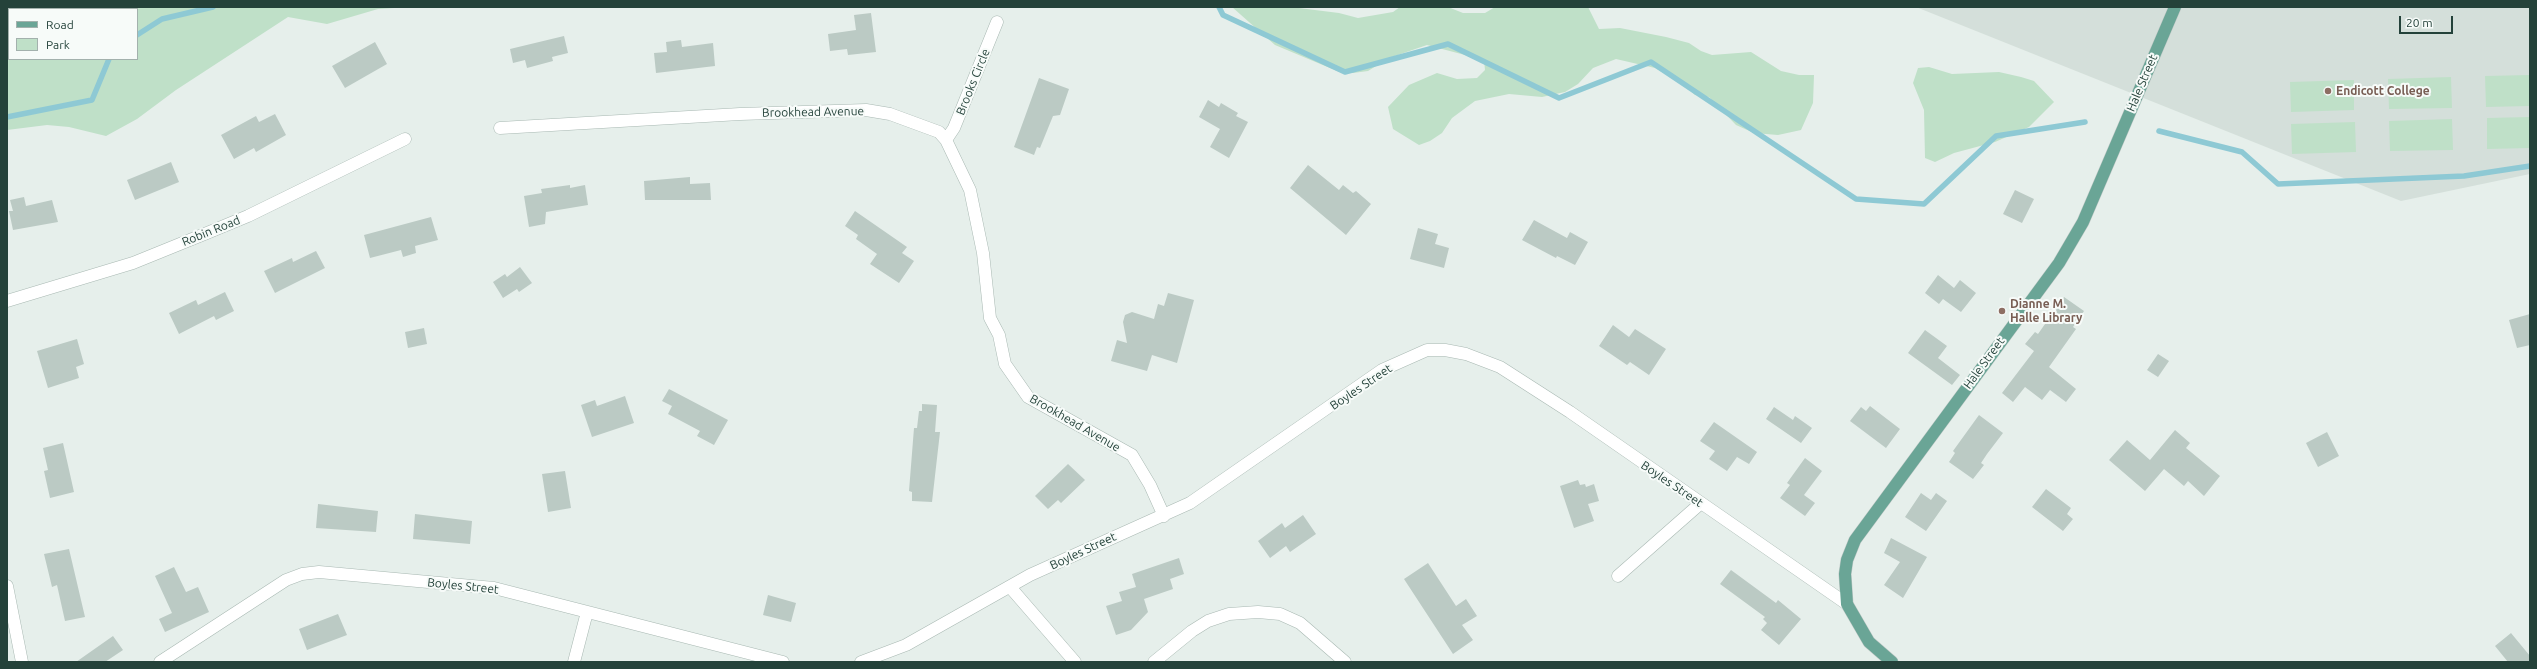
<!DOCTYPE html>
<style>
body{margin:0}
#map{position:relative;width:2537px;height:669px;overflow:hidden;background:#e6efeb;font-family:Ubuntu,sans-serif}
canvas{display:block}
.frame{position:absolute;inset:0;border:8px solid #24423a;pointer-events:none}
.legend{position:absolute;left:8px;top:8px;width:130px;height:52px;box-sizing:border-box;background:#f7fbf9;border:1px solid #a3b1ad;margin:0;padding:5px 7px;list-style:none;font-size:12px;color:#24423a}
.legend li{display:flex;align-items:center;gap:8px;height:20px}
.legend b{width:20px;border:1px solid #a3b1ad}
.scale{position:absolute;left:2399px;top:16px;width:54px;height:18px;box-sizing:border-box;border:2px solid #24423a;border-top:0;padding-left:5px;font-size:12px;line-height:14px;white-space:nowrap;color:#24423a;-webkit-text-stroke:3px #f7fbf9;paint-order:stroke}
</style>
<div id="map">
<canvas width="2537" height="669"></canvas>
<div class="frame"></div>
<ul class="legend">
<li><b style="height:5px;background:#6aa596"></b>Road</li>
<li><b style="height:11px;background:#bfe0c8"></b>Park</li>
</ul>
<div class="scale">20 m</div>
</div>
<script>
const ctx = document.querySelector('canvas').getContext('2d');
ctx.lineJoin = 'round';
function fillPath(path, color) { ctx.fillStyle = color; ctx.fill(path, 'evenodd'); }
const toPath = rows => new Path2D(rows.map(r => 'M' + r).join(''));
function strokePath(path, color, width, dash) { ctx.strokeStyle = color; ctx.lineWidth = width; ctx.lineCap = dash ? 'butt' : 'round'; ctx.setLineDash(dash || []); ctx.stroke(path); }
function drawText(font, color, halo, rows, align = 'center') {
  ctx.font = font + ' Ubuntu,sans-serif'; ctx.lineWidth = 4; ctx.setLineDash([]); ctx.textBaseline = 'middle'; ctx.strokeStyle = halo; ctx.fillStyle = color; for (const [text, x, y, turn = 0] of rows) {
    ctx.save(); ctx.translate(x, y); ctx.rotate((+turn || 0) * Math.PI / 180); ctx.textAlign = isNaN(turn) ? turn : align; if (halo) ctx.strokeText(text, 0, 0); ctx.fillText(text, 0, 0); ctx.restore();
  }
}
const built = toPath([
 [1916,7,2530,7,2530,174,2401,201]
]);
const green = toPath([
 [7,7,410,7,378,9,327,24,288,17,176,90,137,119,106,136,69,127,47,125,7,130],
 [9,9,137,9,137,59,9,59],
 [1232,7,1291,7,1339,13,1358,18,1393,12,1400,7,1448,7,1463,13,1485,13,1495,7,1588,7,1599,29,1620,28,1666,37,1689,43,1701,51,1712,55,1751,52,1781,71,1799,75,1814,75,1813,103,1801,130,1778,135,1754,133,1736,125,1709,97,1695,95,1684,85,1655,68,1616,59,1593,68,1578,84,1565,92,1542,97,1509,94,1475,101,1452,118,1442,133,1430,141,1419,145,1393,129,1388,107,1409,85,1437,73,1457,79,1477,78,1485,70,1484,60,1427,45,1389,58,1368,71,1353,73,1337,71,1275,45],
 [1929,67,1952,74,1999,72,2021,77,2034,81,2054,102,2029,127,1995,142,1954,153,1935,162,1925,158,1924,110,1913,83,1918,68],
 [2530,75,2530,106,2486,107,2485,76],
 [2451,77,2452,108,2389,109,2388,79],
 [2354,80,2354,110,2291,112,2290,82],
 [2530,117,2530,148,2487,149,2487,118],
 [2452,119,2453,150,2390,151,2389,121],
 [2355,122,2356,152,2292,154,2291,124]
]);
const stream = toPath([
 [1219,7,1223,15,1345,72,1448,44,1559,98,1651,62,1856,199,1924,204,1996,136,2085,122],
 [137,35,162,19,213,7],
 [7,117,92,100,109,59],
 [2159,131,2242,152,2278,184,2464,176,2530,166]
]);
const building = toPath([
 [871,13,876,52,848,55,847,49,830,51,828,34,856,30,854,15],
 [564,36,568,53,552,57,553,61,527,68,525,60,513,63,510,49],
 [681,40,682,47,713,43,715,66,656,73,654,53,667,52,666,42],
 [375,42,387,64,345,88,332,66],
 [1039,78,1069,89,1060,115,1053,116,1040,148,1037,147,1034,155,1014,147],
 [1208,100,1219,107,1221,103,1238,113,1236,116,1248,122,1229,158,1210,147,1220,129,1199,117],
 [275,114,286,135,256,152,254,148,234,159,221,135,256,116,259,122],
 [171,162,179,182,135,200,127,180],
 [1308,165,1339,190,1343,185,1353,193,1356,191,1371,204,1346,235,1290,188],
 [690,177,690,184,710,183,711,200,645,200,644,181],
 [570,185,570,188,585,185,588,205,546,212,545,224,529,227,524,196,542,193,541,189],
 [2015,190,2034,199,2022,223,2003,214],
 [24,197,26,206,52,200,58,222,13,230,9,211,13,211,10,200],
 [855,211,907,247,902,253,914,261,899,283,870,264,877,254,856,239,858,235,845,226],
 [431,217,438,240,415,246,416,253,403,257,401,250,370,258,364,235],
 [1534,220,1567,238,1570,232,1588,242,1575,265,1557,256,1556,258,1522,240],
 [1418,228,1438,234,1435,244,1449,248,1444,268,1410,259],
 [316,251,325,268,275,293,264,271,292,258,293,262],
 [520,267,532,283,519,292,517,289,503,298,493,282,505,274,507,277],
 [1938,275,1954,288,1960,280,1976,293,1961,312,1943,299,1939,304,1925,293],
 [225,292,234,311,216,320,214,316,179,334,169,313,196,300,198,305],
 [1168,293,1194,300,1177,363,1152,355,1147,371,1111,361,1117,340,1127,343,1123,322,1125,315,1132,312,1154,319,1158,304,1164,306],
 [2064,297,2084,311,2073,327,2076,329,2049,367,2076,389,2066,402,2050,390,2042,400,2025,387,2013,402,2002,393,2034,351,2025,344,2035,332,2038,334],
 [2530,314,2530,345,2517,348,2509,320],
 [1613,325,1629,337,1635,329,1666,349,1649,375,1630,362,1627,365,1599,346],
 [424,328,427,344,408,348,405,332],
 [1925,330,1947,346,1938,358,1960,375,1952,385,1908,353],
 [77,339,84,364,76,367,79,378,48,388,37,351],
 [2158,354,2169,361,2158,377,2147,370],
 [669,389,728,420,714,445,697,436,700,431,668,414,672,406,662,401],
 [625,396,634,423,592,437,581,405,595,400,597,406],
 [922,404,937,405,935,432,940,432,932,502,912,501,912,492,909,491,914,428,917,428,919,411,922,411],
 [1870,406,1900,429,1886,448,1850,421,1861,407,1866,411],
 [1774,407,1793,420,1795,416,1812,428,1801,443,1766,419],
 [1979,415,2003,433,1987,454,1981,463,1984,465,1973,479,1949,462,1955,453,1953,451],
 [1714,422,1757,452,1749,464,1737,457,1727,471,1709,459,1715,451,1700,441],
 [2175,430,2190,443,2186,448,2220,476,2204,496,2188,481,2184,486,2164,469,2145,491,2109,460,2127,440,2150,460],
 [2327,432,2339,456,2318,467,2306,443],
 [63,443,74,492,50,498,44,471,48,470,43,448],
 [1805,458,1822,471,1804,495,1815,503,1805,516,1780,498,1790,485,1787,483],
 [1068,464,1085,480,1061,503,1058,500,1048,509,1035,496],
 [565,471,571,508,548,512,542,474],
 [1578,480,1580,485,1585,484,1586,487,1594,484,1599,501,1588,504,1594,521,1574,528,1560,486],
 [2046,489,2071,508,2067,514,2073,519,2063,531,2032,507],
 [1921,493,1931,500,1936,493,1947,501,1926,531,1905,517],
 [318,504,378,511,376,532,316,528],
 [415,514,472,521,470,544,413,539],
 [1303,515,1316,534,1290,552,1286,546,1270,558,1258,541,1282,523,1285,528],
 [1891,538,1927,557,1903,598,1884,585,1900,562,1884,553],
 [69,549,85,617,65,621,57,585,52,587,44,554],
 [1179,558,1184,574,1170,579,1173,589,1144,599,1148,612,1131,630,1116,635,1106,606,1122,601,1119,592,1136,587,1132,574],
 [1428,563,1456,606,1466,599,1477,616,1462,625,1473,640,1453,654,1404,579],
 [174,567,186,592,198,587,209,612,165,632,159,619,172,613,155,576],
 [1731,570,1776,603,1778,600,1801,619,1779,645,1761,630,1767,623,1763,619,1765,617,1720,584],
 [768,595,796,603,791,622,763,615],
 [338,614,347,635,307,650,299,629],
 [2511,633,2530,656,2530,662,2508,662,2495,646],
 [113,636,123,650,105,662,76,662]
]);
const minor = toPath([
 [500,128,740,114,866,110,890,114,939,132,946,140,970,190,983,253,990,318,999,335,1005,364,1028,397,1132,455,1150,485,1164,516],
 [946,140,954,128,997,22],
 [7,301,133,263,207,233,248,216,405,139],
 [1618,576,1701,503],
 [7,586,22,662],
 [1010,587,1075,662],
 [160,662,286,580,302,574,319,572,494,588,783,662],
 [574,662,587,612],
 [861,662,906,645,1030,575,1190,503,1382,370,1427,350,1445,350,1466,354,1500,367,1570,412,1847,604],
 [1154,662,1192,631,1208,621,1229,614,1258,612,1280,614,1300,623,1345,662]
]);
const major = toPath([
 [1892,662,1869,642,1847,604,1845,574,1847,560,1855,540,2059,263,2083,222,2175,7]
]);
const markers = [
 [2328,91,4,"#8d6e63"],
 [2002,311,4,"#8d6e63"]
];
const streetNames = [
 ["Brooks Circle",973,82,-68],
 ["Hale Street",2142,83,-67],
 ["Brookhead Avenue",813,112,-1],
 ["Robin Road",211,231,-22],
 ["Hale Street",1984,363,-54],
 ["Boyles Street",1361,387,-34],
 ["Brookhead Avenue",1075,423,30],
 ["Boyles Street",1672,484,34],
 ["Boyles Street",1083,551,-25],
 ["Boyles Street",463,586,6]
];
const educationNames = [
 ["Endicott College",2336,91],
 ["Dianne M.",2010,304],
 ["Halle Library",2010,318]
];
fillPath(built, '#d4dfda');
fillPath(green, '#bfe0c8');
strokePath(stream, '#8ec9d4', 5.5);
fillPath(building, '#bbcac4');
strokePath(minor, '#a8b8b2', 13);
strokePath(major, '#c2cac8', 13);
strokePath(minor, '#fff', 12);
strokePath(major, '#6aa596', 12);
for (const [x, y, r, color] of markers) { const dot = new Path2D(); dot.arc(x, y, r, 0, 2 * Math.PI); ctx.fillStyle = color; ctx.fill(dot); strokePath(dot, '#f7fbf9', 1.5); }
drawText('12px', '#24423a', '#f7fbf9', streetNames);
drawText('bold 12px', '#785e54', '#f7fbf9', educationNames, 'left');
</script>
